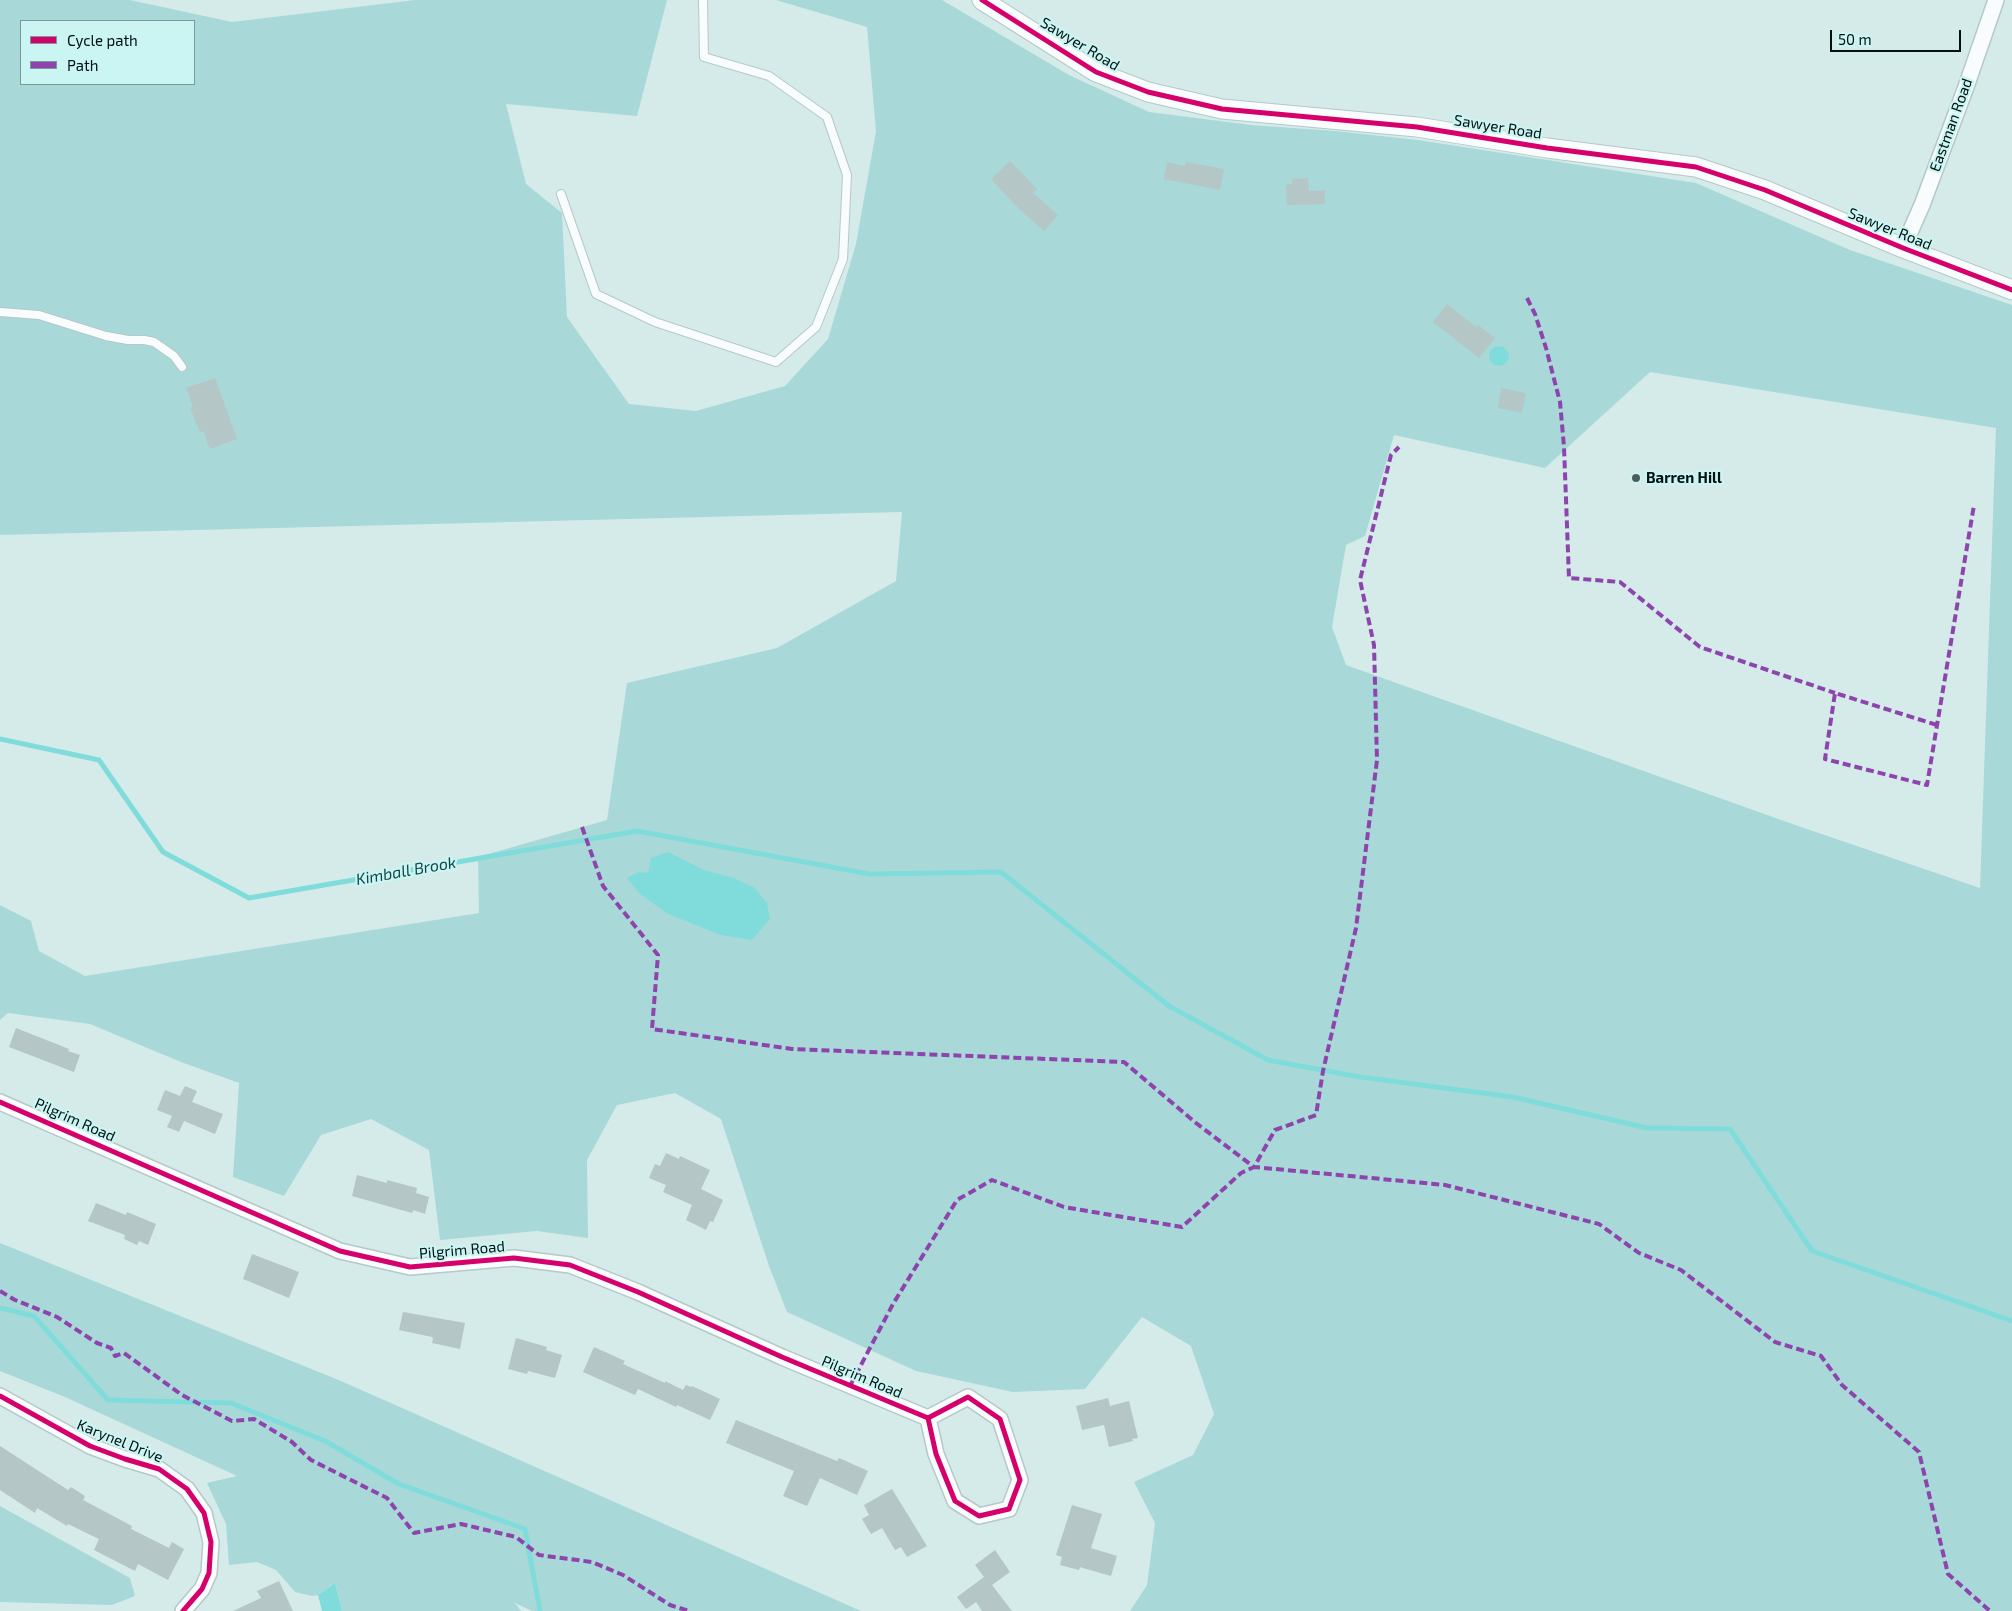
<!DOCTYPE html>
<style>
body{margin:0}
#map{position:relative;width:2012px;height:1611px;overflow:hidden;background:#d4ebea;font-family:"Exo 2",sans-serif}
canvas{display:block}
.legend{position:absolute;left:20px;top:20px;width:175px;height:65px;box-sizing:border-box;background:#caf5f3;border:1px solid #7a9a99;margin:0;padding:6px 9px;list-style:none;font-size:15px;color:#031111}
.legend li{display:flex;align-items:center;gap:10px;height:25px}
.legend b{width:25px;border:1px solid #7a9a99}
.scale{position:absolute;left:1830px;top:30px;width:131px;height:22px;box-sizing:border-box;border:2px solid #031111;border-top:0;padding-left:6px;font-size:15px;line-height:18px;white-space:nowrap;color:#031111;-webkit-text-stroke:4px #caf5f3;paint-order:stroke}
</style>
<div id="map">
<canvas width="2012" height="1611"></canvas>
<ul class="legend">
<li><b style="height:6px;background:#d6006c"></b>Cycle path</li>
<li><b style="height:6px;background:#8e44ad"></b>Path</li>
</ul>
<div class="scale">50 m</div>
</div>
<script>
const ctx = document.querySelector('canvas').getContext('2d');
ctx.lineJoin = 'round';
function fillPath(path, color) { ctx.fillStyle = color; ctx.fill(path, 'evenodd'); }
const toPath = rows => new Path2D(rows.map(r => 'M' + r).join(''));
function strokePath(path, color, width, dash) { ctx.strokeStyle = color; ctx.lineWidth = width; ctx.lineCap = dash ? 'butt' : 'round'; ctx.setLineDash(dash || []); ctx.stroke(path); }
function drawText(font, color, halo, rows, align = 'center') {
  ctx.font = font + ' "Exo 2",sans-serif'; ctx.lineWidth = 4.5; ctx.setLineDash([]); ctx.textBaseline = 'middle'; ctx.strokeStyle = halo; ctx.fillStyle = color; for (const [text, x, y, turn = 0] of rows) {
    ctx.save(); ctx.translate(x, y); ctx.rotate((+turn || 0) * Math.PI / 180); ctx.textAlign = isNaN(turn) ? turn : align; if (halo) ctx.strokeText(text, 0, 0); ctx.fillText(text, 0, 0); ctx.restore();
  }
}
const green = toPath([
 [0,0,130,0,232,22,415,0,667,0,637,116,506,104,526,184,562,213,567,317,629,404,696,411,785,386,828,339,856,244,876,131,867,27,776,0,942,0,1069,75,1149,112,1251,125,1335,131,1418,140,1696,183,1850,250,2012,305,2012,1611,1130,1611,1147,1585,1155,1523,1134,1482,1193,1455,1214,1414,1191,1346,1142,1317,1085,1389,1013,1392,916,1371,787,1312,769,1266,721,1119,675,1093,617,1105,587,1160,588,1238,537,1231,440,1240,429,1150,371,1119,321,1135,284,1196,233,1177,239,1083,181,1062,90,1024,8,1013,0,1020,0,905,31,921,39,951,85,976,479,913,478,857,607,820,627,683,777,648,896,581,902,512,0,535],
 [21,21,194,21,194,84,21,84],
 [1650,372,1996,428,1980,888,1801,827,1346,665,1332,627,1346,545,1365,536,1394,435,1545,468],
 [0,1243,341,1381,861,1611,532,1611,515,1603,521,1611,342,1611,335,1583,318,1595,312,1596,295,1592,276,1570,257,1562,229,1565,226,1524,207,1483,237,1476,65,1397,0,1371],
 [0,1506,130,1578,135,1596,112,1605,0,1602]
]);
const water = toPath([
 '1489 356a10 10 0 1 1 20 0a10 10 0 1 1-20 0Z',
 [668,852,704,870,734,878,755,888,767,903,770,919,752,940,721,935,668,914,640,894,627,878,638,872,648,873,651,858],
 [335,1583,342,1611,322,1611,318,1595]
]);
const stream = toPath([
 [0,739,99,760,163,852,249,898,637,831,869,874,1001,872,1169,1006,1268,1060,1360,1077,1513,1097,1647,1128,1730,1129,1812,1251,2012,1321],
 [0,1308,34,1316,108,1400,231,1403,325,1441,399,1484,525,1529,540,1611]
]);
const building = toPath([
 [1010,161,1037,189,1033,193,1058,215,1044,231,1017,207,991,179],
 [1167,162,1185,166,1186,162,1224,169,1220,190,1164,179],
 [1308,178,1309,191,1325,190,1325,204,1287,205,1286,185,1292,184,1292,179],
 [1447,304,1476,327,1478,325,1495,338,1479,358,1433,322],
 [215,378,237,439,210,449,203,431,200,432,190,408,193,407,186,388],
 [1501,388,1526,393,1522,413,1498,408],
 [16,1028,69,1049,68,1051,80,1055,74,1072,9,1047],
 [185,1086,197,1091,192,1102,223,1114,215,1134,184,1121,179,1132,167,1127,172,1116,157,1110,165,1090,180,1096],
 [666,1153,679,1159,680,1156,710,1170,701,1189,723,1200,713,1222,710,1221,706,1230,686,1220,692,1205,663,1192,666,1185,649,1178,655,1164,660,1166],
 [357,1175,387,1183,387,1180,417,1188,416,1193,429,1197,425,1214,413,1210,412,1213,352,1196],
 [96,1203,126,1215,127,1212,156,1224,148,1245,139,1241,137,1245,124,1239,125,1235,88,1221],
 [252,1254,299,1272,289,1298,243,1279],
 [403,1312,465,1323,460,1349,432,1343,433,1339,432,1337,399,1330],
 [516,1338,547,1347,546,1350,562,1355,555,1378,528,1371,527,1374,508,1369],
 [594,1347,625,1361,623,1364,665,1383,665,1381,683,1390,686,1385,691,1387,692,1386,720,1399,710,1420,677,1405,676,1407,638,1389,635,1395,583,1372],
 [1108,1398,1110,1406,1129,1401,1138,1438,1132,1439,1133,1441,1109,1447,1104,1425,1082,1430,1076,1406],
 [736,1420,837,1461,839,1458,868,1471,857,1495,820,1478,807,1506,783,1496,794,1471,726,1443],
 [0,1446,68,1490,71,1487,85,1496,83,1500,132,1526,131,1529,169,1548,172,1542,184,1549,168,1580,138,1564,135,1571,94,1550,99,1539,68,1524,67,1526,37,1508,35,1513,0,1490],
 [892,1489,927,1546,907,1557,901,1547,895,1550,882,1528,871,1534,862,1519,869,1515,864,1505],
 [1072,1505,1102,1514,1091,1548,1117,1556,1111,1576,1083,1568,1080,1567,1079,1570,1060,1565,1062,1557,1056,1555],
 [995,1550,1010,1572,992,1585,1012,1611,982,1611,976,1602,966,1609,957,1597,984,1577,975,1565],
 [279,1581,293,1611,233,1611,261,1598,257,1591]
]);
const service = toPath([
 [561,194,596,294,655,322,776,362,816,327,843,259,847,175,827,117,769,76,704,57,703,0],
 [0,312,39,315,106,336,128,340,144,340,154,342,174,356,182,367]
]);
const minor = toPath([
 [1903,248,1922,205,1966,87,1996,0],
 [0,1102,340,1251,410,1267,514,1258,570,1265,638,1292,782,1357,928,1418,968,1397,1000,1419,1020,1480,1009,1509,979,1516,955,1501,936,1454,928,1418],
 [0,1396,90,1446,125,1459,159,1469,187,1489,204,1513,211,1542,209,1573,202,1589,183,1611]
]);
const tertiary = toPath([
 [982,0,1096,72,1148,92,1222,109,1417,127,1547,148,1696,167,1765,190,1903,248,2012,290]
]);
const quiet = toPath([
 [1527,298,1535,314,1546,348,1560,402,1564,447,1569,578,1620,582,1700,647,1835,693],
 [1937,725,1835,693,1825,759,1927,785,1974,505],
 [582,827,603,886,658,955,652,1029,792,1049,1124,1062,1196,1123,1254,1167,1445,1185,1599,1224,1639,1253,1681,1270,1775,1342,1821,1356,1842,1385,1919,1452,1948,1574,1990,1611],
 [0,1291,15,1300,57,1317,97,1343,111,1348,115,1356,124,1353,182,1395,232,1421,254,1419,292,1442,311,1460,387,1498,414,1533,461,1524,516,1537,539,1555,592,1562,623,1575,670,1605,689,1611],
 [850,1386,893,1304,957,1200,992,1180,1064,1207,1182,1227,1241,1173,1254,1167,1275,1130,1316,1115,1323,1071,1356,928,1377,760,1374,645,1360,580,1391,455,1399,447]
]);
const cycleway = toPath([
 [982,0,1096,72,1148,92,1222,109,1417,127,1547,148,1696,167,1765,190,1903,248,2012,290],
 [0,1102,340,1251,410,1267,514,1258,570,1265,638,1292,782,1357,928,1418,968,1397,1000,1419,1020,1480,1009,1509,979,1516,955,1501,936,1454,928,1418],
 [0,1396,90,1446,125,1459,159,1469,187,1489,204,1513,211,1542,209,1573,202,1589,183,1611]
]);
const markers = [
 [1636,478,5,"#4c5d5d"]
];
const streetNames = [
 ["Sawyer Road",1080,44,31],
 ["Eastman Road",1951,125,-70],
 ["Sawyer Road",1498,127,9],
 ["Sawyer Road",1890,229,22],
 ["Pilgrim Road",75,1120,24],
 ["Pilgrim Road",462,1250,-5],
 ["Pilgrim Road",862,1377,23],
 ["Karynel Drive",120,1441,22]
];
const poiNames = [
 ["Barren Hill",1646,478]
];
const waterNames = [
 ["Kimball Brook",406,871,-10]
];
fillPath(green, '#a8d9d8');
fillPath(water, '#80dcdb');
strokePath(stream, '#80dcdb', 5);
fillPath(building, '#b4c6c6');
strokePath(service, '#b6c8c8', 10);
strokePath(minor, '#b6c8c8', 18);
strokePath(tertiary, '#b6c8c8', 21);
strokePath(service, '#f9fcfc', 8);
strokePath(minor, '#f9fcfc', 15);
strokePath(tertiary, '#f9fcfc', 19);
strokePath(quiet, '#8e44ad', 4, [8, 4]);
strokePath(cycleway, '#d6006c', 5);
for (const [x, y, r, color] of markers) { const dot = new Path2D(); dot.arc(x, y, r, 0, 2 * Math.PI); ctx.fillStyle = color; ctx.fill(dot); strokePath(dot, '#caf5f3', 2); }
drawText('15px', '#031111', '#caf5f3', streetNames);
drawText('bold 15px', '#031111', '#caf5f3', poiNames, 'left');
drawText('italic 16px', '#124948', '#caf5f3', waterNames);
</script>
